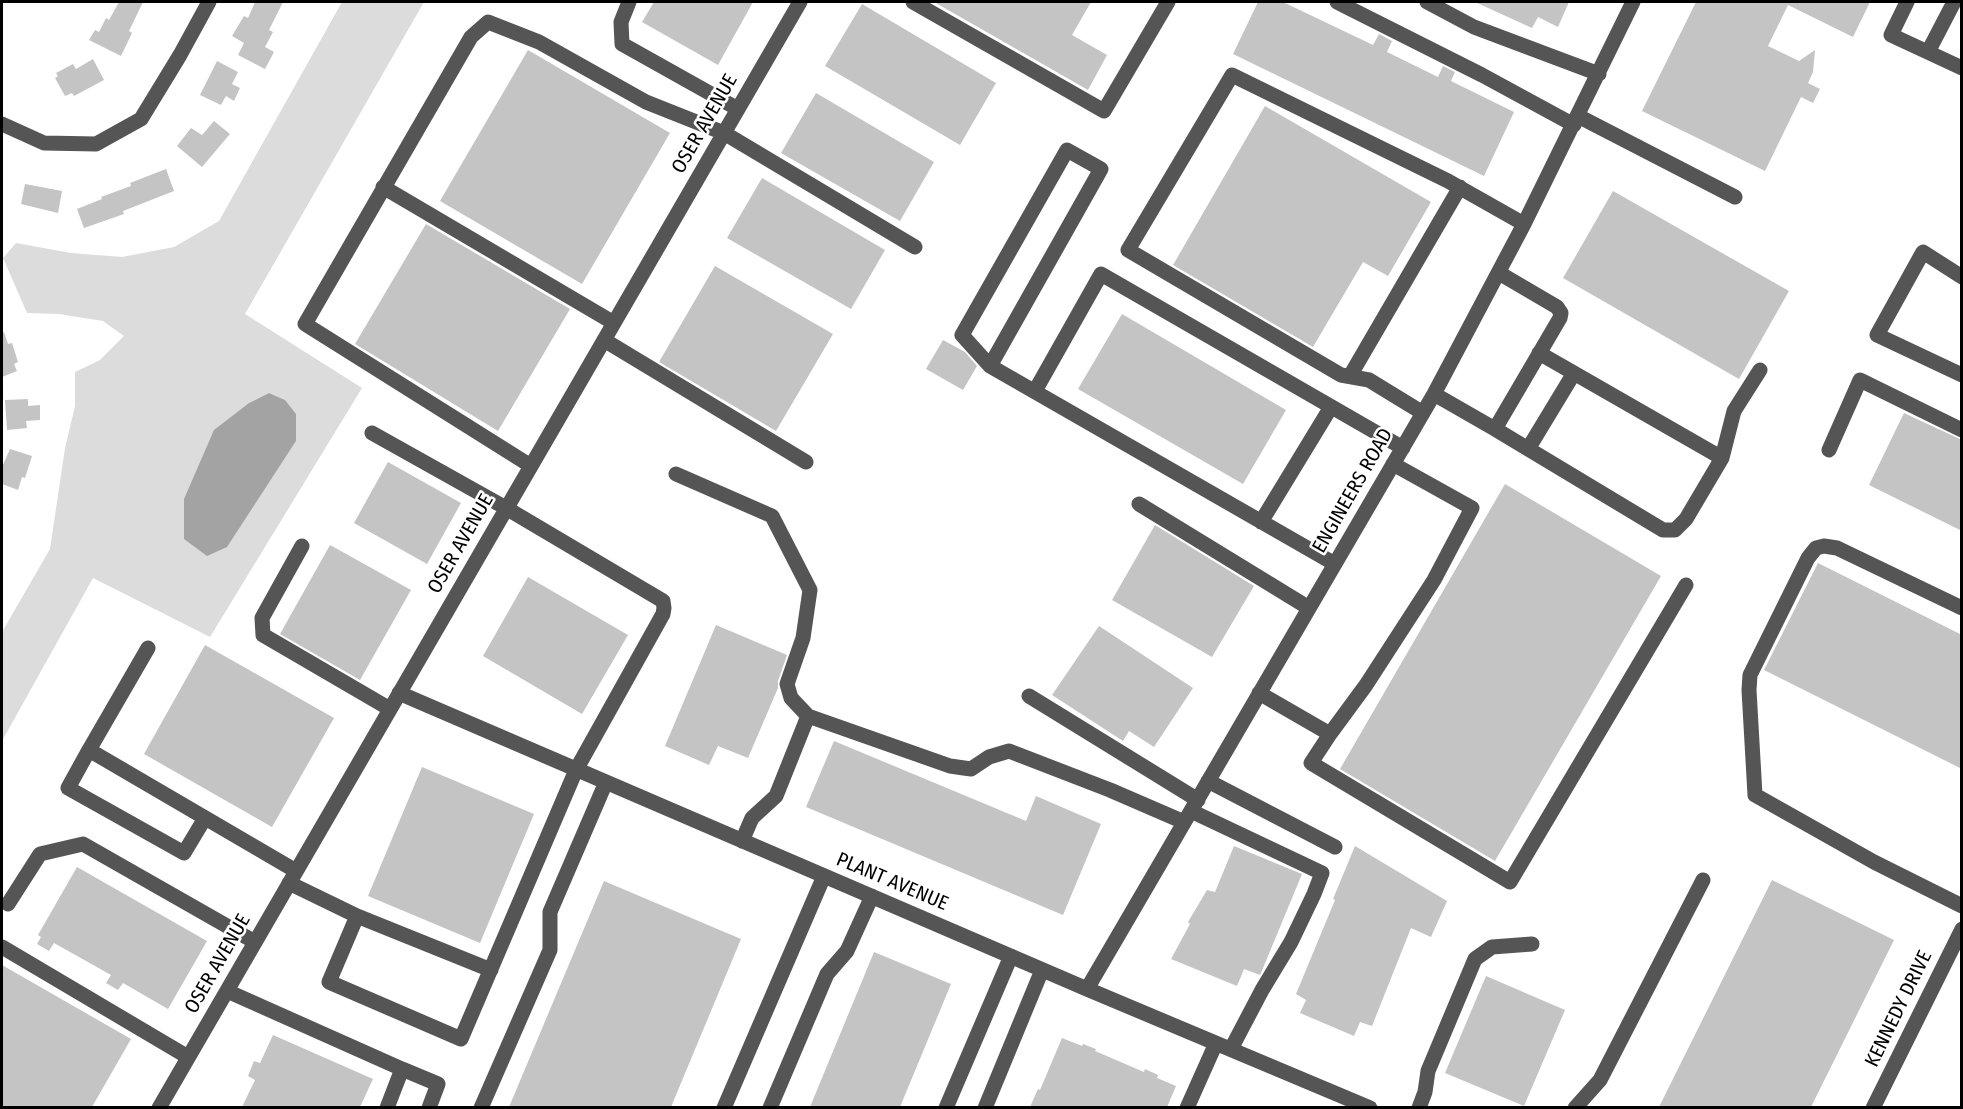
<!DOCTYPE html>
<style>
body{margin:0}
#map{position:relative;width:1963px;height:1109px;overflow:hidden;background:#fff;font-family:"Fira Sans Condensed",sans-serif}
canvas{display:block}
.frame{position:absolute;inset:0;border:3px solid #000;pointer-events:none}
</style>
<div id="map">
<canvas width="1963" height="1109"></canvas>
<div class="frame"></div>
</div>
<script>
const ctx = document.querySelector('canvas').getContext('2d');
ctx.lineJoin = 'round';
function fillPath(path, color) { ctx.fillStyle = color; ctx.fill(path, 'evenodd'); }
const toPath = rows => new Path2D(rows.map(r => 'M' + r).join(''));
function strokePath(path, color, width, dash) { ctx.strokeStyle = color; ctx.lineWidth = width; ctx.lineCap = dash ? 'butt' : 'round'; ctx.setLineDash(dash || []); ctx.stroke(path); }
function drawText(font, color, halo, rows, align = 'center') {
  ctx.font = font + ' "Fira Sans Condensed",sans-serif'; ctx.lineWidth = 5; ctx.setLineDash([]); ctx.textBaseline = 'middle'; ctx.strokeStyle = halo; ctx.fillStyle = color; for (const [text, x, y, turn = 0] of rows) {
    ctx.save(); ctx.translate(x, y); ctx.rotate((+turn || 0) * Math.PI / 180); ctx.textAlign = isNaN(turn) ? turn : align; if (halo) ctx.strokeText(text, 0, 0); ctx.fillText(text, 0, 0); ctx.restore();
  }
}
const green = toPath([
 [342,2,424,2,245,314,362,388,210,637,93,578,2,741,2,632,50,549,65,448,75,406,75,372,100,360,124,336,103,321,59,314,27,313,3,258,16,243,71,253,122,257,174,247,219,221],
 [269,393,285,400,296,441,249,511,249,403]
]);
const water = toPath([
 [269,393,285,400,296,414,296,441,227,547,207,556,184,539,184,499,214,430,249,403]
]);
const building = toPath([
 [119,2,143,2,129,31,132,33,121,56,89,40,95,30,99,32,106,18,109,20],
 [255,2,283,2,269,30,273,32,265,47,274,52,265,69,238,55,244,43,232,36,244,16,248,18],
 [654,2,753,2,718,65,642,22],
 [934,2,1091,2,1072,35,1107,55,1088,90],
 [1258,2,1283,2,1373,45,1379,34,1392,41,1387,52,1438,77,1443,66,1455,72,1451,81,1514,112,1484,176,1233,54],
 [1475,2,1569,2,1558,27,1538,17,1532,28],
 [1696,2,1870,2,1853,37,1788,5,1768,46,1799,61,1815,50,1813,72,1808,83,1820,89,1813,103,1801,97,1765,171,1642,111],
 [862,4,996,83,960,145,825,66],
 [528,50,670,133,582,284,440,201],
 [93,59,104,80,74,96,72,93,65,96,55,78,58,76,56,73,73,64,76,69],
 [217,61,238,72,232,84,240,88,234,101,226,96,221,105,200,95],
 [816,93,934,162,900,221,781,153],
 [1265,106,1431,202,1388,276,1363,262,1313,347,1173,265],
 [214,121,230,134,202,167,177,146,191,128,202,135],
 [166,169,174,191,123,211,124,214,84,228,77,209,102,199,101,197,131,186,130,183],
 [762,178,885,250,851,309,727,238],
 [25,184,62,191,58,213,21,204],
 [1613,191,1789,291,1739,379,1563,278],
 [426,224,570,309,498,431,355,344],
 [715,266,833,334,776,431,659,362],
 [1122,314,1286,410,1243,484,1078,389],
 [4,332,8,344,12,343,18,362,14,364,17,371,2,377,2,333],
 [943,340,965,352,977,366,963,390,926,369],
 [28,399,28,406,40,405,40,420,26,421,27,428,7,430,5,400],
 [1904,413,1962,440,1962,531,1869,485],
 [10,449,32,456,25,478,22,477,18,490,2,484,2,467],
 [388,462,461,503,427,564,354,523],
 [1505,484,1661,576,1495,861,1340,769],
 [1155,525,1254,586,1212,657,1112,600],
 [330,545,411,590,360,680,280,634],
 [1818,563,1962,635,1962,769,1764,670],
 [528,577,628,635,582,714,483,656],
 [716,625,787,655,778,681,778,688,748,758,718,746,709,765,665,746],
 [1099,626,1193,688,1154,747,1129,731,1123,741,1052,695],
 [205,645,334,718,272,827,144,754],
 [834,741,1026,821,1036,796,1101,824,1063,915,806,807],
 [422,767,534,814,480,943,368,896],
 [1234,846,1302,874,1261,973,1260,975,1244,969,1237,986,1171,959,1190,924,1188,922,1207,890,1215,892],
 [1355,846,1447,901,1431,937,1411,928,1372,1026,1360,1022,1354,1036,1300,1013,1306,1000,1296,994,1335,900,1333,899],
 [77,867,207,941,168,1009,123,983,118,990,106,983,111,975,54,943,49,951,37,944,41,937,38,935],
 [1772,880,1894,940,1811,1107,1659,1107],
 [604,881,741,939,671,1107,509,1107],
 [874,952,951,984,900,1107,810,1107],
 [2,965,131,1039,92,1107,2,1107],
 [1486,976,1565,1010,1524,1106,1445,1073],
 [273,1035,373,1079,360,1107,242,1107,255,1080,248,1076,254,1061,260,1063],
 [1062,1038,1082,1046,1083,1044,1096,1049,1095,1051,1144,1072,1145,1069,1158,1075,1157,1078,1176,1086,1167,1107,1030,1107,1038,1089,1040,1090]
]);
const minor = toPath([
 [629,2,621,22,622,44,738,109],
 [913,2,1104,111,1168,2],
 [1337,2,1482,75,1574,125],
 [1427,2,1474,27,1599,74],
 [1907,2,1891,35,1962,68],
 [1928,52,1954,2],
 [1578,116,1735,197],
 [2,124,44,143,96,144,141,119,180,55,209,2],
 [383,187,614,323],
 [1962,277,1923,252,1877,335,1962,375],
 [604,340,806,462],
 [1539,353,1722,458],
 [990,366,1101,169,1067,150,962,335,990,366,1335,564],
 [1350,376,1460,187],
 [1035,391,1101,274,1403,448],
 [1434,394,1495,429,1560,318,1561,313,1557,307,1499,273],
 [1423,413,1369,380,1341,375,1128,250,1232,75,1448,181,1524,224],
 [1495,429,1663,530,1675,530,1686,519,1722,458,1734,411,1760,370],
 [1528,449,1574,373],
 [1829,450,1860,380,1962,430],
 [531,466,305,324,471,37,488,22,539,42,646,102,724,133,915,247],
 [676,474,772,516,810,590,803,638,787,684,791,698,808,716],
 [1139,504,1309,608],
 [1261,522,1331,407],
 [302,546,262,618,263,635,390,709],
 [1962,608,1837,548,1824,546,1816,548,1808,558,1750,675,1749,690,1755,795,1874,862,1962,906],
 [148,648,89,750,296,871],
 [399,693,1087,989,1370,1108],
 [1259,693,1330,734,1311,763,1510,882,1686,585],
 [1029,696,1198,800],
 [1330,734,1366,685,1434,580,1472,508,1393,464],
 [89,750,68,788,184,853,205,818],
 [1208,781,1335,847],
 [1191,811,1322,873,1314,894,1291,942,1262,990,1231,1049],
 [742,841,752,818,776,796,808,716,950,766,971,769,989,757,1009,751,1110,790,1184,822],
 [289,883,357,916,329,982,461,1039,576,770,663,614,664,608,663,601,506,508,372,433],
 [8,904,40,854,83,844,255,942],
 [357,916,491,970],
 [2,947,188,1057],
 [1087,989,1434,394,1524,224,1633,2],
 [227,991,402,1069,387,1108],
 [402,1069,438,1084,429,1108],
 [159,1108,800,2],
 [481,1108,550,950,550,912,606,782],
 [724,1108,824,876],
 [770,1108,827,974,847,951,872,896],
 [946,1108,1011,956],
 [985,1108,1042,970],
 [1187,1108,1216,1043],
 [1419,1108,1425,1092,1428,1071,1475,959,1492,947,1532,944],
 [1575,1108,1600,1080,1703,880],
 [1873,1108,1962,929]
]);
const streetNames = [
 ["OSER AVENUE",705,124,-60],
 ["ENGINEERS ROAD",1353,491,-60],
 ["OSER AVENUE",461,544,-60],
 ["PLANT AVENUE",892,882,23],
 ["OSER AVENUE",218,964,-60],
 ["KENNEDY DRIVE",1899,1009,-64]
];
fillPath(green, '#dcdcdc');
fillPath(water, '#a3a3a3');
fillPath(building, '#c4c4c4');
strokePath(minor, '#555', 15);
drawText('20px', '#000', '#fff', streetNames);
</script>
